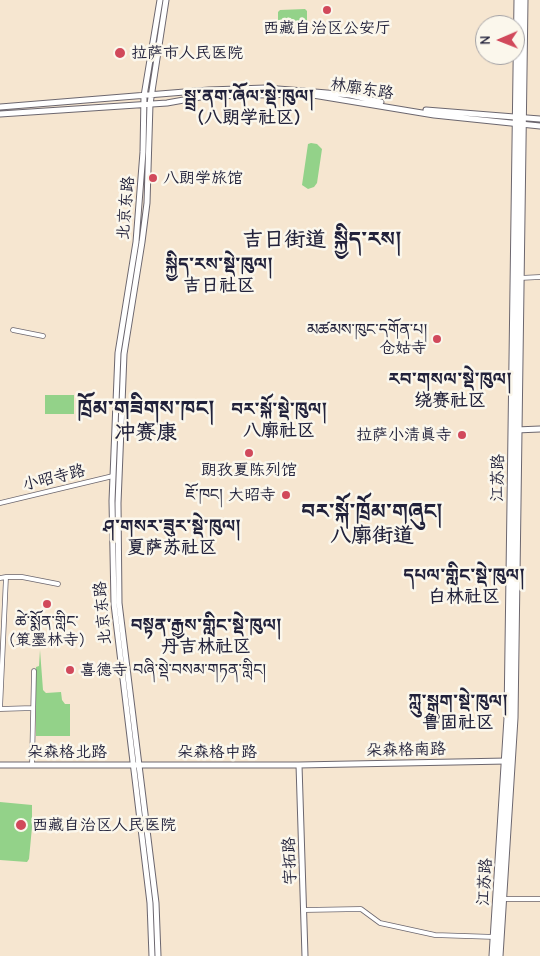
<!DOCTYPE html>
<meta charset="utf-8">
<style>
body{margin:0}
#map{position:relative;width:540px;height:956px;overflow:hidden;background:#f6e6d0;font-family:"Comic Neue",sans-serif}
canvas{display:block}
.north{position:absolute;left:475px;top:15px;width:50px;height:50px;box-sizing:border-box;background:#fbf7ec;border:1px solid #a4a2a5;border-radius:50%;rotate:269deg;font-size:14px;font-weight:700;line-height:20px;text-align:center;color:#22223b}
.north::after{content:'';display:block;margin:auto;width:18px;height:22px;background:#d1495b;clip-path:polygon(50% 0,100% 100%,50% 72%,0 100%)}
</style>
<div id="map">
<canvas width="540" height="956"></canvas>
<div class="north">N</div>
</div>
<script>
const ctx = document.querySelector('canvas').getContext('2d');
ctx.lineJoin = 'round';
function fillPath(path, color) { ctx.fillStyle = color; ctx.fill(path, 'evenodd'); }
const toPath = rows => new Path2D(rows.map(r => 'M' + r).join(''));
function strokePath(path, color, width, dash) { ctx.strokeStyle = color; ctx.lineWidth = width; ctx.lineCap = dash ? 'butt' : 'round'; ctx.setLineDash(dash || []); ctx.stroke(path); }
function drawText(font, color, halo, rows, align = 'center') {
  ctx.font = font + ' "Comic Neue","LXGW WenKai TC","Noto Serif Tibetan",sans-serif'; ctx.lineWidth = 5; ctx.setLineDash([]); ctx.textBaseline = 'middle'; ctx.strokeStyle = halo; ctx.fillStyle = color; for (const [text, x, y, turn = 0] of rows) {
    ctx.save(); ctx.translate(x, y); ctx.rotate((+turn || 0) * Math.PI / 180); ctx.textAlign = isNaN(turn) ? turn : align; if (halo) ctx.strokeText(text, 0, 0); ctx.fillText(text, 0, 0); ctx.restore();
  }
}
const green = toPath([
 [305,9,307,11,307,22,305,24,278,23,278,12,280,10],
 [311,143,317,144,322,149,317,183,314,187,308,189,302,185,308,144],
 [45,395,74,395,74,414,45,414],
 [40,650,43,690,46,693,61,692,62,700,65,704,70,704,70,736,36,736,36,667,39,666],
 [0,802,32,805,32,827,29,859,27,862,0,860]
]);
const street = toPath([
 [520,278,540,277],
 [13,330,43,336],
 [0,503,113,476],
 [6,577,22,577,58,584],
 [0,578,6,577,0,709],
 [0,709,33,708],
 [32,765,34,671],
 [502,899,540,899],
 [304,910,361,909,380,923,435,935,495,937]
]);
const secondary = toPath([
 [315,92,350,95,381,102],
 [0,107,209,90,265,88,304,91],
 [426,110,540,119],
 [0,114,167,103,206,96,307,94,434,115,540,126],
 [516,430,540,429],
 [0,765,299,765,507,761],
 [299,765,305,956],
 [152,956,150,903,114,604,112,501,118,353,136,242,143,152,144,96,160,0],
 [158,956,156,903,119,603,118,503,124,354,142,242,147,203,150,104,166,0]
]);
const highway = toPath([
 [493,956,508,718,518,0],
 [499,956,514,718,524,0]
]);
const markers = [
 [327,10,5,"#d1495b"],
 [120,53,6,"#d1495b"],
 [153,178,5,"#d1495b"],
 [437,339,5,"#d1495b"],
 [462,435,5,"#d1495b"],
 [249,453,5,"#d1495b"],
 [286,495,5,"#d1495b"],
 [47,604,5,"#d1495b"],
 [70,670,5,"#d1495b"],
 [21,825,6,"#d1495b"]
];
const poiNames = [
 ["西藏自治区公安厅",327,28,"center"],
 ["拉萨市人民医院",131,53],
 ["八朗学旅馆",163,178],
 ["མཚམས་ཁུང་དགོན་པ།",427,330,"right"],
 ["仓姑寺",427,348,"right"],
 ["拉萨小清真寺",452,435,"right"],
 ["朗孜夏陈列馆",249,470,"center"],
 ["ཇོ་ཁང། 大昭寺",276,495,"right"],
 ["ཚེ་སྨོན་གླིང་",47,622,"center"],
 ["(策墨林寺)",47,640,"center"],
 ["喜德寺 བཞི་སྡེ་བསམ་གཏན་གླིང།",80,670],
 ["西藏自治区人民医院",32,825]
];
const streetNames = [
 ["林廓东路",362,89,9],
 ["北京东路",126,208,-85],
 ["小昭寺路",54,478,-14],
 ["江苏路",498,478,-89],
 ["北京东路",103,613,-95],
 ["朵森格南路",406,750,-1],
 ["朵森格北路",67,752],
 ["朵森格中路",217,752],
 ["宇拓路",290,861,-92],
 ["江苏路",485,882,-86]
];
const neighbourhoodNames = [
 ["སྦྲ་ནག་ཞོལ་སྡེ་ཁུལ།",249,97],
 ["(八朗学社区)",249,118],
 ["སྐྱིད་རས་སྡེ་ཁུལ།",219,265],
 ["吉日社区",219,286],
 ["རབ་གསལ་སྡེ་ཁུལ།",450,380],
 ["绕赛社区",450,401],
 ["བར་སྐོ་སྡེ་ཁུལ།",279,410],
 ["八廓社区",279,431],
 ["ཤ་གསར་ཟུར་སྡེ་ཁུལ།",172,527],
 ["夏萨苏社区",172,548],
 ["དཔལ་གླིང་སྡེ་ཁུལ།",464,576],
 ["白林社区",464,597],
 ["བསྟན་རྒྱས་གླིང་སྡེ་ཁུལ།",206,626],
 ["丹吉林社区",206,647],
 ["ཀླུ་སྒུག་སྡེ་ཁུལ།",458,702],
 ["鲁固社区",458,723]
];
const districtNames = [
 ["吉日街道 སྐྱིད་རས།",322,240],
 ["ཁྲོམ་གཟིགས་ཁང།",146,409],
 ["冲赛康",146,433],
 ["བར་སྐོ་ཁྲོམ་གཞུང།",372,512],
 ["八廓街道",372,536]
];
fillPath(green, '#93d289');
strokePath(street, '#6c676f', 5.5);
strokePath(secondary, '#6c676f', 7);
strokePath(highway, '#6c676f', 9);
strokePath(street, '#fff', 4);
strokePath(secondary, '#fff', 5);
strokePath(highway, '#fff', 7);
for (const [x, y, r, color] of markers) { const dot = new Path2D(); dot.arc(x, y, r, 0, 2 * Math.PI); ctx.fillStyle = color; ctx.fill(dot); strokePath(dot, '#fbf7ec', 2); }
drawText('16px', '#22223b', '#fbf7ec', poiNames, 'left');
drawText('16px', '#22223b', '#fbf7ec', streetNames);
drawText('bold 18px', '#22223b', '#fbf7ec', neighbourhoodNames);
drawText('bold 21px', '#22223b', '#fbf7ec', districtNames);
</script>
